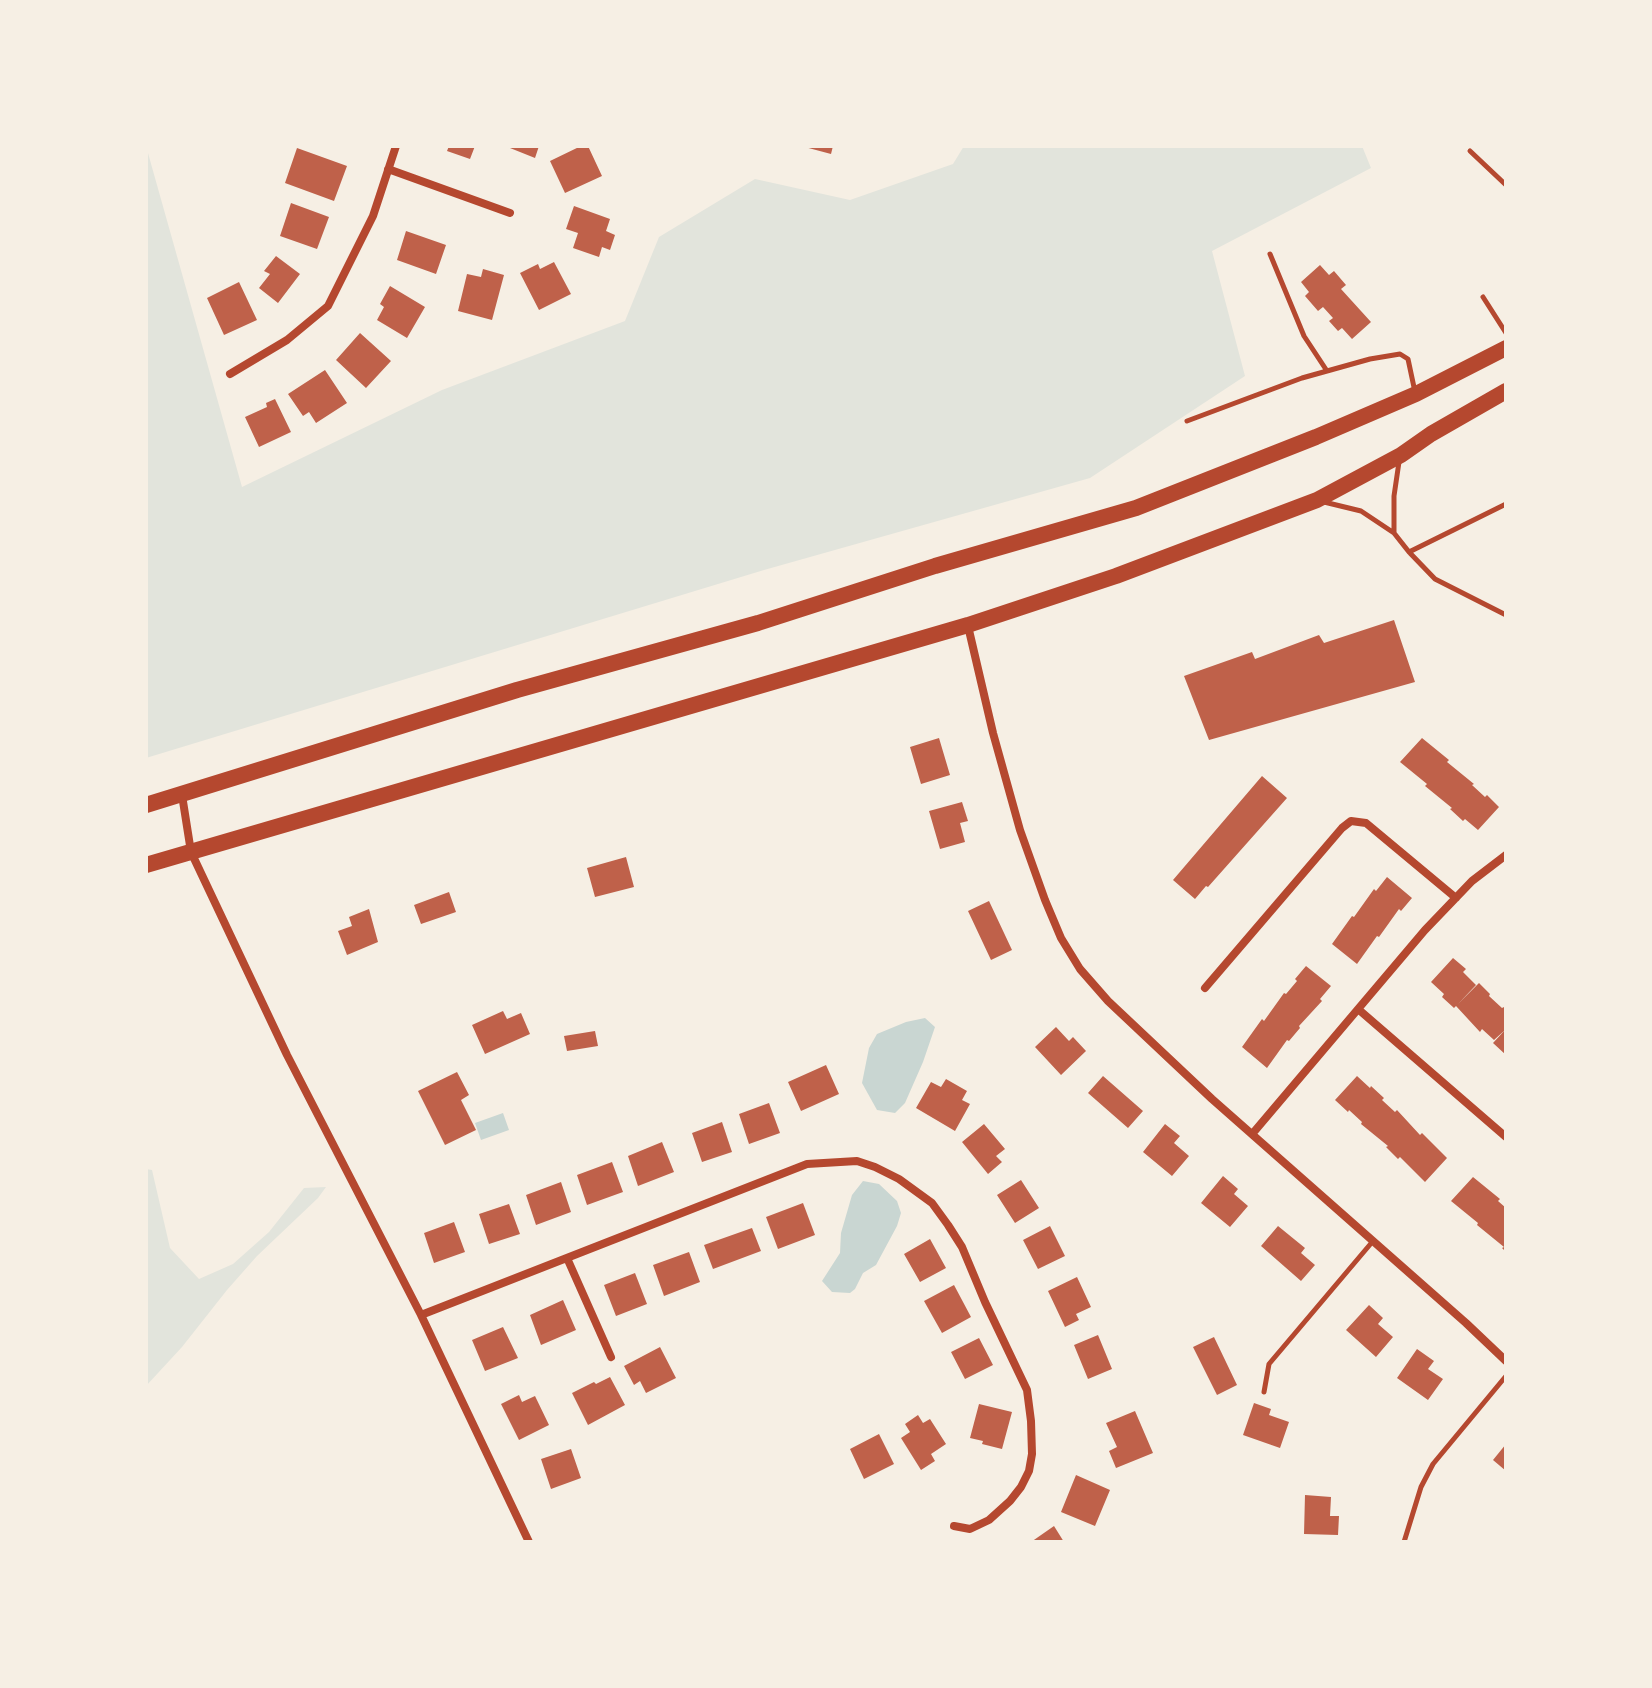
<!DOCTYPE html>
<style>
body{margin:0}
#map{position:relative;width:1652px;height:1688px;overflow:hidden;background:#f6efe4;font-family:"Fira Sans Condensed",sans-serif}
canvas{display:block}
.frame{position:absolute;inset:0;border:148px solid #f6efe4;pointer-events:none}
</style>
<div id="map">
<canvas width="1652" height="1688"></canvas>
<div class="frame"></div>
</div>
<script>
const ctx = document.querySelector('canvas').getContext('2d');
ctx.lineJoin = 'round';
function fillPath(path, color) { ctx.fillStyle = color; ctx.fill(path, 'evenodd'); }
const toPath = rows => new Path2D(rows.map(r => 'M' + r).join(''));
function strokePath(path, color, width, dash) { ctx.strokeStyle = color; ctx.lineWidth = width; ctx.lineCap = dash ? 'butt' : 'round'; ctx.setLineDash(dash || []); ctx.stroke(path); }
const green = toPath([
 [146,146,242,487,442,390,625,321,659,237,755,179,850,200,953,164,964,146,1362,146,1371,168,1212,251,1245,376,1090,478,764,570,146,758],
 [146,1169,152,1170,170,1248,199,1279,233,1264,269,1232,304,1188,326,1187,318,1198,257,1256,227,1290,182,1347,146,1386]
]);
const water = toPath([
 [925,1018,935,1027,923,1062,905,1103,895,1113,877,1110,862,1083,869,1048,877,1034,906,1022],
 [503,1113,509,1130,481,1140,475,1123],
 [863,1181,879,1184,897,1201,901,1213,897,1226,876,1265,863,1273,855,1289,850,1293,832,1292,822,1281,840,1253,841,1233,852,1195]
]);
const building = toPath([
 [449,146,475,146,470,159,447,151],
 [505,146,539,146,535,158],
 [581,146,588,146,602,176,565,193,550,161],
 [801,146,833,146,831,154],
 [297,148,347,166,334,201,285,183],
 [291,203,329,217,317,249,280,236],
 [574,206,610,219,606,231,615,235,610,250,602,247,599,257,573,248,578,233,566,229],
 [406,231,446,245,436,274,397,260],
 [276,256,300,274,278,303,259,288,270,274,264,271],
 [554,262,571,294,539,310,520,273,538,264,540,269],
 [1320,265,1329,275,1334,271,1346,285,1341,289,1371,322,1352,339,1342,328,1338,331,1329,321,1333,318,1323,307,1318,311,1305,296,1309,292,1301,282],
 [483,269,504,275,492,320,458,311,467,274,481,277],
 [239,282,257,320,224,335,207,298],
 [390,286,425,307,407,338,377,320,384,307,380,304],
 [360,333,391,361,366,388,336,360],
 [325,370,347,403,316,423,309,412,303,416,288,394],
 [275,399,291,432,259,447,245,417,267,407,266,403],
 [1394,620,1415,682,1209,740,1184,676,1252,652,1255,659,1319,635,1324,643],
 [939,738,950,775,921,784,910,747],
 [1422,738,1449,760,1447,762,1474,784,1472,785,1485,797,1487,795,1499,807,1478,830,1465,819,1463,821,1450,809,1452,808,1425,786,1427,784,1400,762],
 [1262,776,1287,798,1208,887,1206,886,1195,899,1173,880],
 [962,802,968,821,960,823,965,842,940,849,929,811],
 [626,857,634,887,595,897,587,868],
 [1387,877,1412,898,1401,911,1399,909,1379,937,1377,936,1357,964,1332,944,1352,916,1354,917,1374,889,1376,891],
 [449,892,456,912,421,924,414,905],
 [989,901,1012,950,991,960,968,911],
 [369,909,378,942,347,955,338,931,352,926,349,917],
 [1453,958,1466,969,1463,972,1476,985,1458,1004,1479,983,1490,994,1489,996,1502,1008,1504,1007,1506,1009,1506,1055,1493,1043,1505,1030,1494,1040,1482,1029,1480,1032,1456,1006,1454,1008,1442,997,1444,994,1431,982],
 [1306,966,1331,986,1320,999,1322,1001,1299,1026,1300,1028,1289,1041,1287,1040,1267,1068,1242,1047,1262,1019,1264,1021,1284,993,1286,994,1297,981,1295,979],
 [503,1011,507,1019,521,1013,530,1034,485,1054,472,1025],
 [1056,1027,1069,1041,1073,1037,1086,1051,1061,1075,1035,1047],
 [595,1031,598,1046,567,1051,564,1036],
 [826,1065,839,1094,801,1111,788,1082],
 [457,1072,469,1095,461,1100,476,1130,445,1145,418,1091],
 [1103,1076,1143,1111,1128,1128,1088,1093],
 [1357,1076,1370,1088,1371,1086,1384,1098,1382,1100,1395,1112,1397,1110,1420,1135,1422,1133,1447,1158,1425,1182,1400,1157,1398,1159,1386,1147,1388,1146,1361,1124,1362,1122,1349,1110,1348,1112,1335,1100],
 [946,1079,967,1091,962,1100,970,1104,955,1131,916,1108,931,1082,941,1087],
 [769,1103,780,1133,749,1144,739,1114],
 [722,1122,732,1152,702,1162,692,1133],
 [984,1124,1005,1149,996,1156,1002,1162,988,1174,962,1142],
 [1165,1124,1180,1136,1174,1143,1189,1156,1172,1176,1143,1152],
 [662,1142,674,1172,638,1186,628,1156],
 [612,1162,623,1192,587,1205,577,1175],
 [1223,1176,1238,1189,1234,1194,1248,1206,1230,1227,1201,1203],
 [1473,1177,1500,1199,1498,1201,1506,1208,1506,1252,1502,1248,1504,1247,1477,1225,1478,1223,1451,1201],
 [1021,1180,1039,1208,1015,1223,997,1195],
 [561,1182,571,1212,536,1225,526,1195],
 [803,1203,815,1235,778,1249,766,1217],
 [509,1204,520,1234,489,1244,479,1214],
 [454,1222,465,1252,434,1263,424,1233],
 [1050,1226,1065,1256,1038,1269,1023,1240],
 [1278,1226,1305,1248,1301,1253,1315,1265,1301,1281,1261,1246],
 [752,1228,761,1251,713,1269,704,1245],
 [930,1239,946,1268,920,1282,904,1254],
 [689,1252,700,1282,664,1296,653,1265],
 [635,1273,647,1304,616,1316,604,1285],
 [1077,1277,1091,1307,1076,1314,1079,1320,1065,1327,1048,1291],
 [954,1285,971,1317,942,1333,924,1301],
 [563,1300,576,1330,541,1345,530,1315],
 [1369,1305,1383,1318,1378,1324,1393,1337,1376,1357,1346,1330],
 [503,1327,518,1358,485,1371,472,1340],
 [1098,1335,1112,1369,1088,1379,1074,1345],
 [1214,1337,1237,1385,1217,1395,1193,1347],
 [979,1338,993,1365,965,1379,951,1352],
 [660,1347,676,1378,646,1393,640,1381,634,1385,624,1366],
 [1417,1349,1434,1361,1428,1369,1443,1379,1428,1400,1397,1378],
 [610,1377,625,1405,588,1425,572,1393,594,1382,596,1384],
 [519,1395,522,1402,535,1396,549,1425,519,1440,501,1404],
 [1254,1403,1271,1409,1269,1415,1289,1422,1280,1448,1243,1435],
 [979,1404,1012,1412,1002,1449,982,1444,983,1441,970,1438],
 [1135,1411,1153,1453,1116,1468,1109,1451,1117,1447,1106,1423],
 [918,1415,923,1423,930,1419,946,1444,931,1454,935,1461,921,1470,901,1438,910,1432,905,1424],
 [879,1434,894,1464,864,1479,850,1449],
 [1506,1444,1506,1471,1493,1460],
 [571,1449,581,1478,551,1489,541,1459],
 [1076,1475,1110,1490,1095,1526,1061,1512],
 [1305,1495,1331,1497,1330,1516,1339,1516,1338,1535,1304,1534],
 [1054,1526,1064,1542,1031,1542]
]);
const service = toPath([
 [1470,151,1506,185],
 [1270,254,1304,336,1327,371],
 [1483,297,1506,333],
 [1187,421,1302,378,1370,359,1400,354,1408,359,1415,392],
 [1324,502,1361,511,1394,533,1409,552,1435,579,1506,615],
 [1394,532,1394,496,1399,462],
 [1409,552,1506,504],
 [1264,1392,1269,1364,1373,1241],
 [1404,1542,1421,1487,1433,1464,1506,1376]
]);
const minor = toPath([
 [388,169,510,213],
 [230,374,287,340,328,306,373,216,396,146],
 [968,626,993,733,1020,830,1045,900,1061,938,1080,969,1108,1001,1212,1099,1466,1323,1506,1361],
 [182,795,191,852,287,1055,421,1315,529,1542],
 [1205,988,1342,828,1351,821,1366,823,1456,898],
 [1358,1009,1506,1137],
 [1253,1133,1425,930,1472,881,1506,855],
 [567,1258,611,1357],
 [421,1315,807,1164,857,1161,875,1167,899,1179,932,1203,948,1225,962,1247,985,1302,1027,1390,1031,1421,1032,1454,1029,1471,1021,1487,1010,1501,989,1520,970,1529,954,1526]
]);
const trunk = toPath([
 [146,805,517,690,758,623,935,566,1136,508,1316,437,1416,394,1506,348],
 [146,865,968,625,1116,576,1317,500,1401,455,1431,434,1506,391]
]);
fillPath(green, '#e2e4dc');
fillPath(water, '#c9d6d2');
fillPath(building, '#bf614a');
strokePath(service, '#b5482f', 5);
strokePath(minor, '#b5482f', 8);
strokePath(trunk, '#b5482f', 16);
</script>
